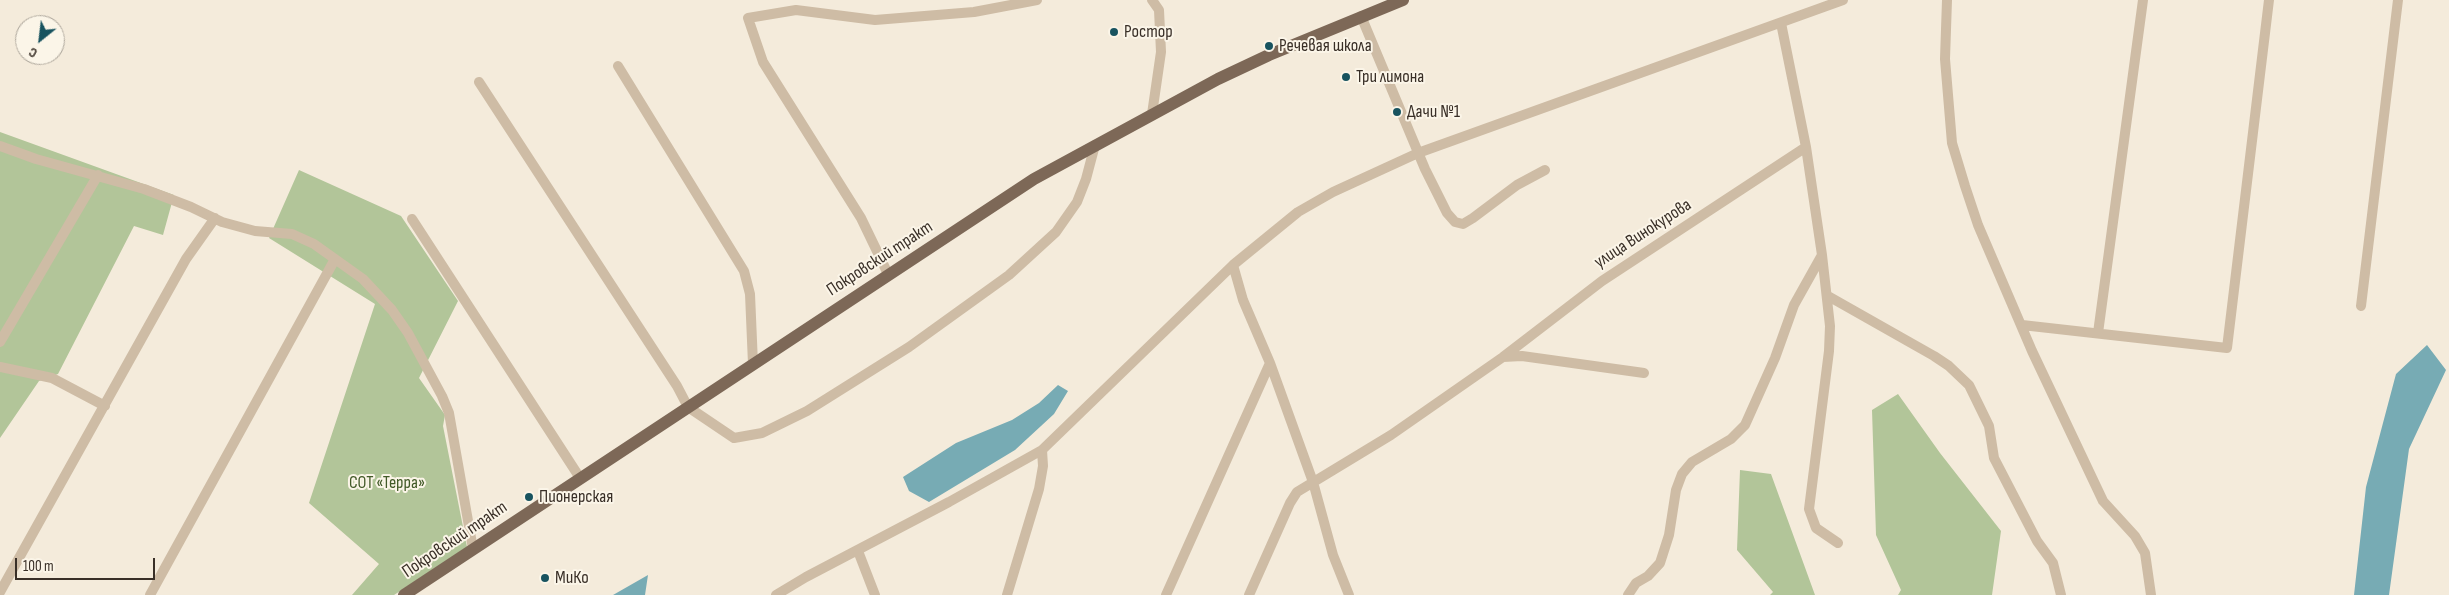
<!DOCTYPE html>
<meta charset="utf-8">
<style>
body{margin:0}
#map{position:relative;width:2449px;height:595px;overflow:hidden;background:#f4ebdb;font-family:"Sofia Sans Condensed",sans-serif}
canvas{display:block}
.north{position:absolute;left:15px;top:15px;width:50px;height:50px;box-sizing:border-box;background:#fbf5e8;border:1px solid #ada69b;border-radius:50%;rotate:209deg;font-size:14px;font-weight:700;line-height:20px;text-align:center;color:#392f27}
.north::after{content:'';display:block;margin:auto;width:18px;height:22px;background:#18535f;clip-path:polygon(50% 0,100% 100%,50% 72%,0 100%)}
.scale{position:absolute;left:15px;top:558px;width:140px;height:22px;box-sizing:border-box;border:2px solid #392f27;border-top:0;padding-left:6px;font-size:15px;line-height:18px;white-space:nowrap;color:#392f27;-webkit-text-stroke:4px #fbf5e8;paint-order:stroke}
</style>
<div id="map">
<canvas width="2449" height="595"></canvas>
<div class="north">С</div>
<div class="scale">100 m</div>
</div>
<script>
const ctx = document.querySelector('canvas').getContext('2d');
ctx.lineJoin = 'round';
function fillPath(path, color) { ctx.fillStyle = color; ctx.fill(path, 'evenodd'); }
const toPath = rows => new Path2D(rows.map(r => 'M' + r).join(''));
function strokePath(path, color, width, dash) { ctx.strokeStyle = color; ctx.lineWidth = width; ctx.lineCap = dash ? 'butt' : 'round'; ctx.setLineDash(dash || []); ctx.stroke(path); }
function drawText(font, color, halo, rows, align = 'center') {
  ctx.font = font + ' "Sofia Sans Condensed",sans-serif'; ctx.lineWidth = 4; ctx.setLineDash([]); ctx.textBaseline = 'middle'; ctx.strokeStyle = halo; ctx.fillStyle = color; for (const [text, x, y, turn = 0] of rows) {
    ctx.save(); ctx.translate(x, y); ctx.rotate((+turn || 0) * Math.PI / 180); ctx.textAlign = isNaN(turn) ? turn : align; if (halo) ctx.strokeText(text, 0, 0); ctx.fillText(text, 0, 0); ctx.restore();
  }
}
const green = toPath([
 [0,132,174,195,163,235,134,226,58,374,39,381,0,438],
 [299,170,401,216,458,301,419,378,445,415,443,426,467,547,394,595,352,595,379,564,309,503,375,304,269,238],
 [1898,394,1940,453,2001,531,1992,595,1898,595,1901,590,1876,535,1872,410],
 [1740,470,1771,474,1815,595,1770,595,1773,592,1737,550]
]);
const water = toPath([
 [2427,345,2446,370,2409,449,2389,595,2354,595,2366,487,2396,374],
 [1058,385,1068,391,1054,414,1015,450,929,502,909,491,903,477,956,443,1012,420,1039,403],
 [648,575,645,595,613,595]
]);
const minor = toPath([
 [1947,0,1945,59,1952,143,1965,186,1978,225,2032,351,2103,501,2135,536,2145,553,2151,595],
 [1361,16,1425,169,1447,213,1455,222,1463,224,1473,218,1517,185,1545,170],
 [618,66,744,271,750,294,753,364],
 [479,82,677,386,688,407,734,438,762,433,807,411,909,347,1009,275,1056,232,1077,202,1086,179,1095,145],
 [1152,114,1161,52,1159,10,1152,0],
 [0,146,36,159,144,189,191,207,222,222,255,231,292,234,314,244,363,279,392,310,408,333,442,396,449,413,473,549],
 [412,219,580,478],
 [1822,255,1830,326,1829,351,1809,509,1816,528,1838,543],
 [888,274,861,218,763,62,748,18,796,10,875,20,974,12,1037,0],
 [1828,296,1934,356,1949,366,1969,385,1989,426,1994,458,2037,541,2053,563,2061,595],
 [2361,306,2398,0],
 [2022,325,2227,348,2269,0],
 [2098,333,2143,0],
 [0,342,98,175],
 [1503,357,1522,356,1644,373],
 [0,367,52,378,105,406],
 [858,551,875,595],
 [0,592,186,259,215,218],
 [150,595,335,259],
 [776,595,806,577,949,502,1042,450,1233,265],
 [1007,595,1039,489,1043,466,1042,450],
 [1166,595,1270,363],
 [1249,595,1290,503,1297,492,1391,435,1503,357,1602,281,1806,147],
 [1349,595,1333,555,1313,482,1270,363,1243,300,1233,265,1298,212,1333,192,1418,153,1843,0],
 [1628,595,1636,583,1648,576,1660,563,1669,535,1676,490,1682,474,1692,462,1731,439,1745,425,1775,358,1794,305,1822,255,1806,147,1781,23]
]);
const major = toPath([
 [404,595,1034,179,1218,79,1269,55,1403,0]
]);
const markers = [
 [1114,32,5,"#18535f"],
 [1269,46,5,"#18535f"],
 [1346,77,5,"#18535f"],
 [1397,112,5,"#18535f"],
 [529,497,5,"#18535f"],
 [545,578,5,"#18535f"]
];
const poiNames = [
 ["Ростор",1124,32],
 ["Речевая школа",1279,46],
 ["Три лимона",1356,77],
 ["Дачи №1",1407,112],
 ["Пионерская",539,497],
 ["МиКо",555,578]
];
const streetNames = [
 ["улица Винокурова",1643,234,-33],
 ["Покровский тракт",880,259,-33],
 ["Покровский тракт",455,540,-34]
];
const parkNames = [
 ["СОТ «Терра»",387,483]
];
fillPath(green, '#b2c599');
fillPath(water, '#77abb4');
strokePath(minor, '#cebca5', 10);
strokePath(major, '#7d6857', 12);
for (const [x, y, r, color] of markers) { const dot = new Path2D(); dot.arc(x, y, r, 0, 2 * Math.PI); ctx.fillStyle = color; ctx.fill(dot); strokePath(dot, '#fbf5e8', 2); }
drawText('18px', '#392f27', '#fbf5e8', poiNames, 'left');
drawText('18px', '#392f27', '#fbf5e8', streetNames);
drawText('18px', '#425a28', '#fbf5e8', parkNames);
</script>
